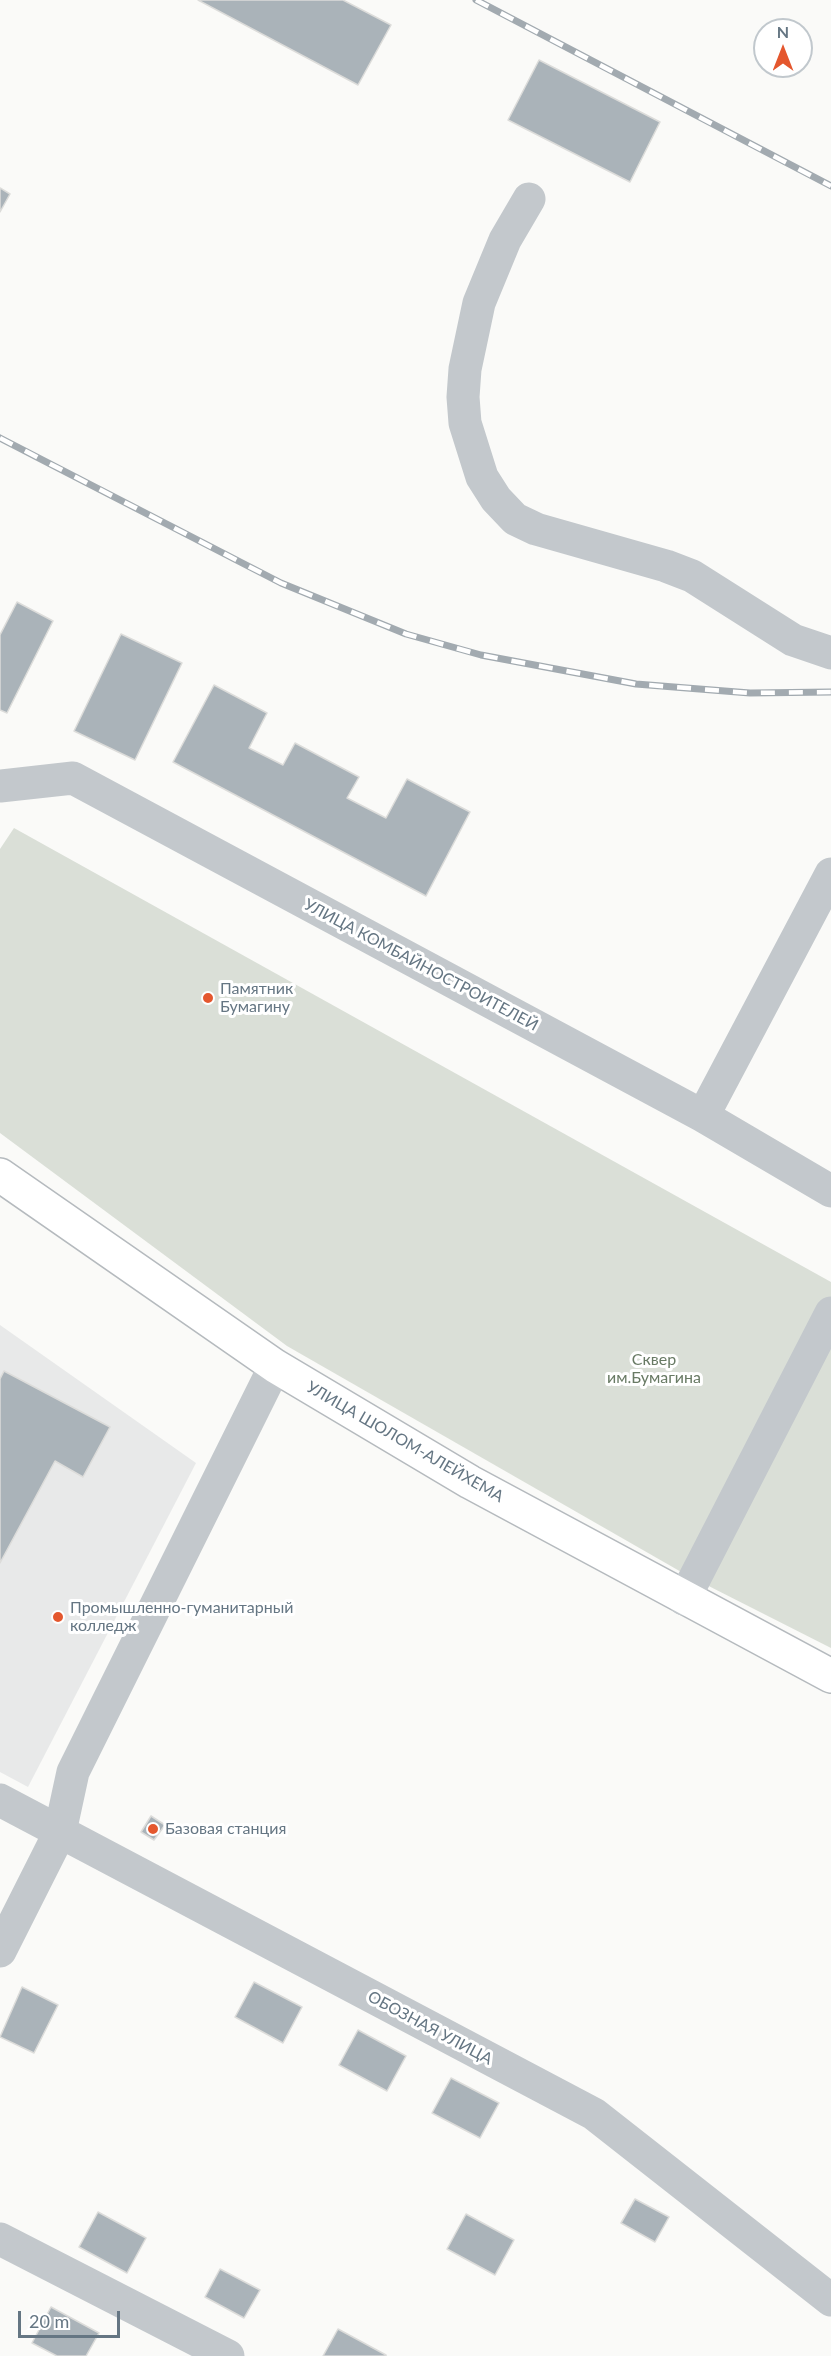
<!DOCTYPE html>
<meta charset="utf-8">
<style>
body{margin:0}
#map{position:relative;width:831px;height:2356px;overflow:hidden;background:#fafaf8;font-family:Lato,sans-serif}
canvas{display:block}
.north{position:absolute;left:753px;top:18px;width:60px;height:60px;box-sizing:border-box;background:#fff;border:2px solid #c1c8cd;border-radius:50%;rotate:0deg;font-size:16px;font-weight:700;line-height:24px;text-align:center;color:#657683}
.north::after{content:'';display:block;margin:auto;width:21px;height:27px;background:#e4572e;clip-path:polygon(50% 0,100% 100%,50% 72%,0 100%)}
.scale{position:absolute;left:18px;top:2311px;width:102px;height:27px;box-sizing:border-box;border:3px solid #657683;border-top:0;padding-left:8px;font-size:18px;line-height:21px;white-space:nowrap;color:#657683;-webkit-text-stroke:4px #fff;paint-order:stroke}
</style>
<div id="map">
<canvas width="831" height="2356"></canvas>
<div class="north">N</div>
<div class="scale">20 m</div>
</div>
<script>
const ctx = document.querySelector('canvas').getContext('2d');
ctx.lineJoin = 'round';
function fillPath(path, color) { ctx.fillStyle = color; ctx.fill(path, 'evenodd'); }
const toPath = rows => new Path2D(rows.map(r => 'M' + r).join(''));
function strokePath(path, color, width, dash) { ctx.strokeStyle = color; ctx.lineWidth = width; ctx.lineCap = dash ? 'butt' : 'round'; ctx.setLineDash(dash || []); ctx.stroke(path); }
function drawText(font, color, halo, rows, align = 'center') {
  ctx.font = font + ' Lato,sans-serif'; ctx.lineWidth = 6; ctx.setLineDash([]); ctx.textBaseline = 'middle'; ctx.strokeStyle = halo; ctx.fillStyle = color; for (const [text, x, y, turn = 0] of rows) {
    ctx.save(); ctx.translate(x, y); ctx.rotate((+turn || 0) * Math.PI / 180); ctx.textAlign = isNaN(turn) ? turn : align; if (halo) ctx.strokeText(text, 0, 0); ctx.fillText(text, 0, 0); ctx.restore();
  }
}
const built = toPath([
 [0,1325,196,1463,28,1787,0,1772]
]);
const green = toPath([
 [14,828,831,1282,831,1648,683,1573,287,1346,0,1133,0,849]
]);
const building = toPath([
 [198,0,343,0,391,25,358,85,198,0],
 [539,60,660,122,630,182,508,120,539,60],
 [0,188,10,194,0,212,0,188],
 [17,602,53,621,7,713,0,710,0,635,17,602],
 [121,634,182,663,135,760,74,731,121,634],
 [214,685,267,713,249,748,283,765,295,743,359,777,347,798,386,818,407,779,470,812,426,896,173,762,214,685],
 [4,1371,110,1427,83,1477,55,1461,0,1563,0,1379,4,1371],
 [151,1816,165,1825,154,1840,141,1832,151,1816],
 [254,1982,302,2007,283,2043,235,2017,254,1982],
 [22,1987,58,2005,34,2053,0,2037,22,1987],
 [358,2030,406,2056,387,2091,339,2065,358,2030],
 [451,2078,499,2103,480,2138,432,2113,451,2078],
 [635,2199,669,2217,655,2242,621,2223,635,2199],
 [98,2212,146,2238,127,2273,79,2247,98,2212],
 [466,2214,514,2240,495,2275,447,2249,466,2214],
 [220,2269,260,2290,244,2318,205,2297,220,2269],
 [51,2307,99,2333,86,2356,57,2356,32,2343,51,2307],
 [338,2329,386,2355,386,2356,323,2356,338,2329]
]);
const minor = toPath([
 [529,199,505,240,479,303,465,369,463,397,465,423,482,477,496,499,515,519,536,529,666,566,692,576,793,640,831,653],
 [0,786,73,778,703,1116,831,1191],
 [703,1116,831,874],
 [684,1599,831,1313],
 [0,1800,594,2114,831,2300],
 [0,1951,60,1832,73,1772,275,1366],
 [0,2239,228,2356]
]);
const major = toPath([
 [0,1175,275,1366,470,1482,831,1676]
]);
const rail = toPath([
 [476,0,831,186],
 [0,438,281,583,406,634,481,655,636,684,750,693,831,692]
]);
const markers = [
 [208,998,6,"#e4572e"],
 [58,1617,6,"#e4572e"],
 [153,1829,6,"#e4572e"]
];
const streetNames = [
 ["УЛИЦА КОМБАЙНОСТРОИТЕЛЕЙ",421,965,28],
 ["УЛИЦА ШОЛОМ-АЛЕЙХЕМА",405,1442,30],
 ["ОБОЗНАЯ УЛИЦА",430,2028,28]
];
const poiNames = [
 ["Памятник",220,989],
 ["Бумагину",220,1007],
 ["Промышленно-гуманитарный",70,1608],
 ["колледж",70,1626],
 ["Базовая станция",165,1829]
];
const parkNames = [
 ["Сквер",654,1360],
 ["им.Бумагина",654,1378]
];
fillPath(built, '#e8e9e9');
fillPath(green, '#dadfd7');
fillPath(building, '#aab3b9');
strokePath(building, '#dcdcda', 1.5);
strokePath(major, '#b5babe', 36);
strokePath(minor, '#c3c8cc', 33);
strokePath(major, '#fff', 33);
strokePath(rail, '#a2aab0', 7);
strokePath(rail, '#fff', 4.5, [14]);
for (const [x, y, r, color] of markers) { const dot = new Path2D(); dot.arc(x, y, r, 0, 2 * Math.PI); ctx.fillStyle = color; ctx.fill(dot); strokePath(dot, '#fff', 2); }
drawText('16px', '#657683', '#fff', streetNames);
drawText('16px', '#657683', '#fff', poiNames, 'left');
drawText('16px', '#687a64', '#fff', parkNames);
</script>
